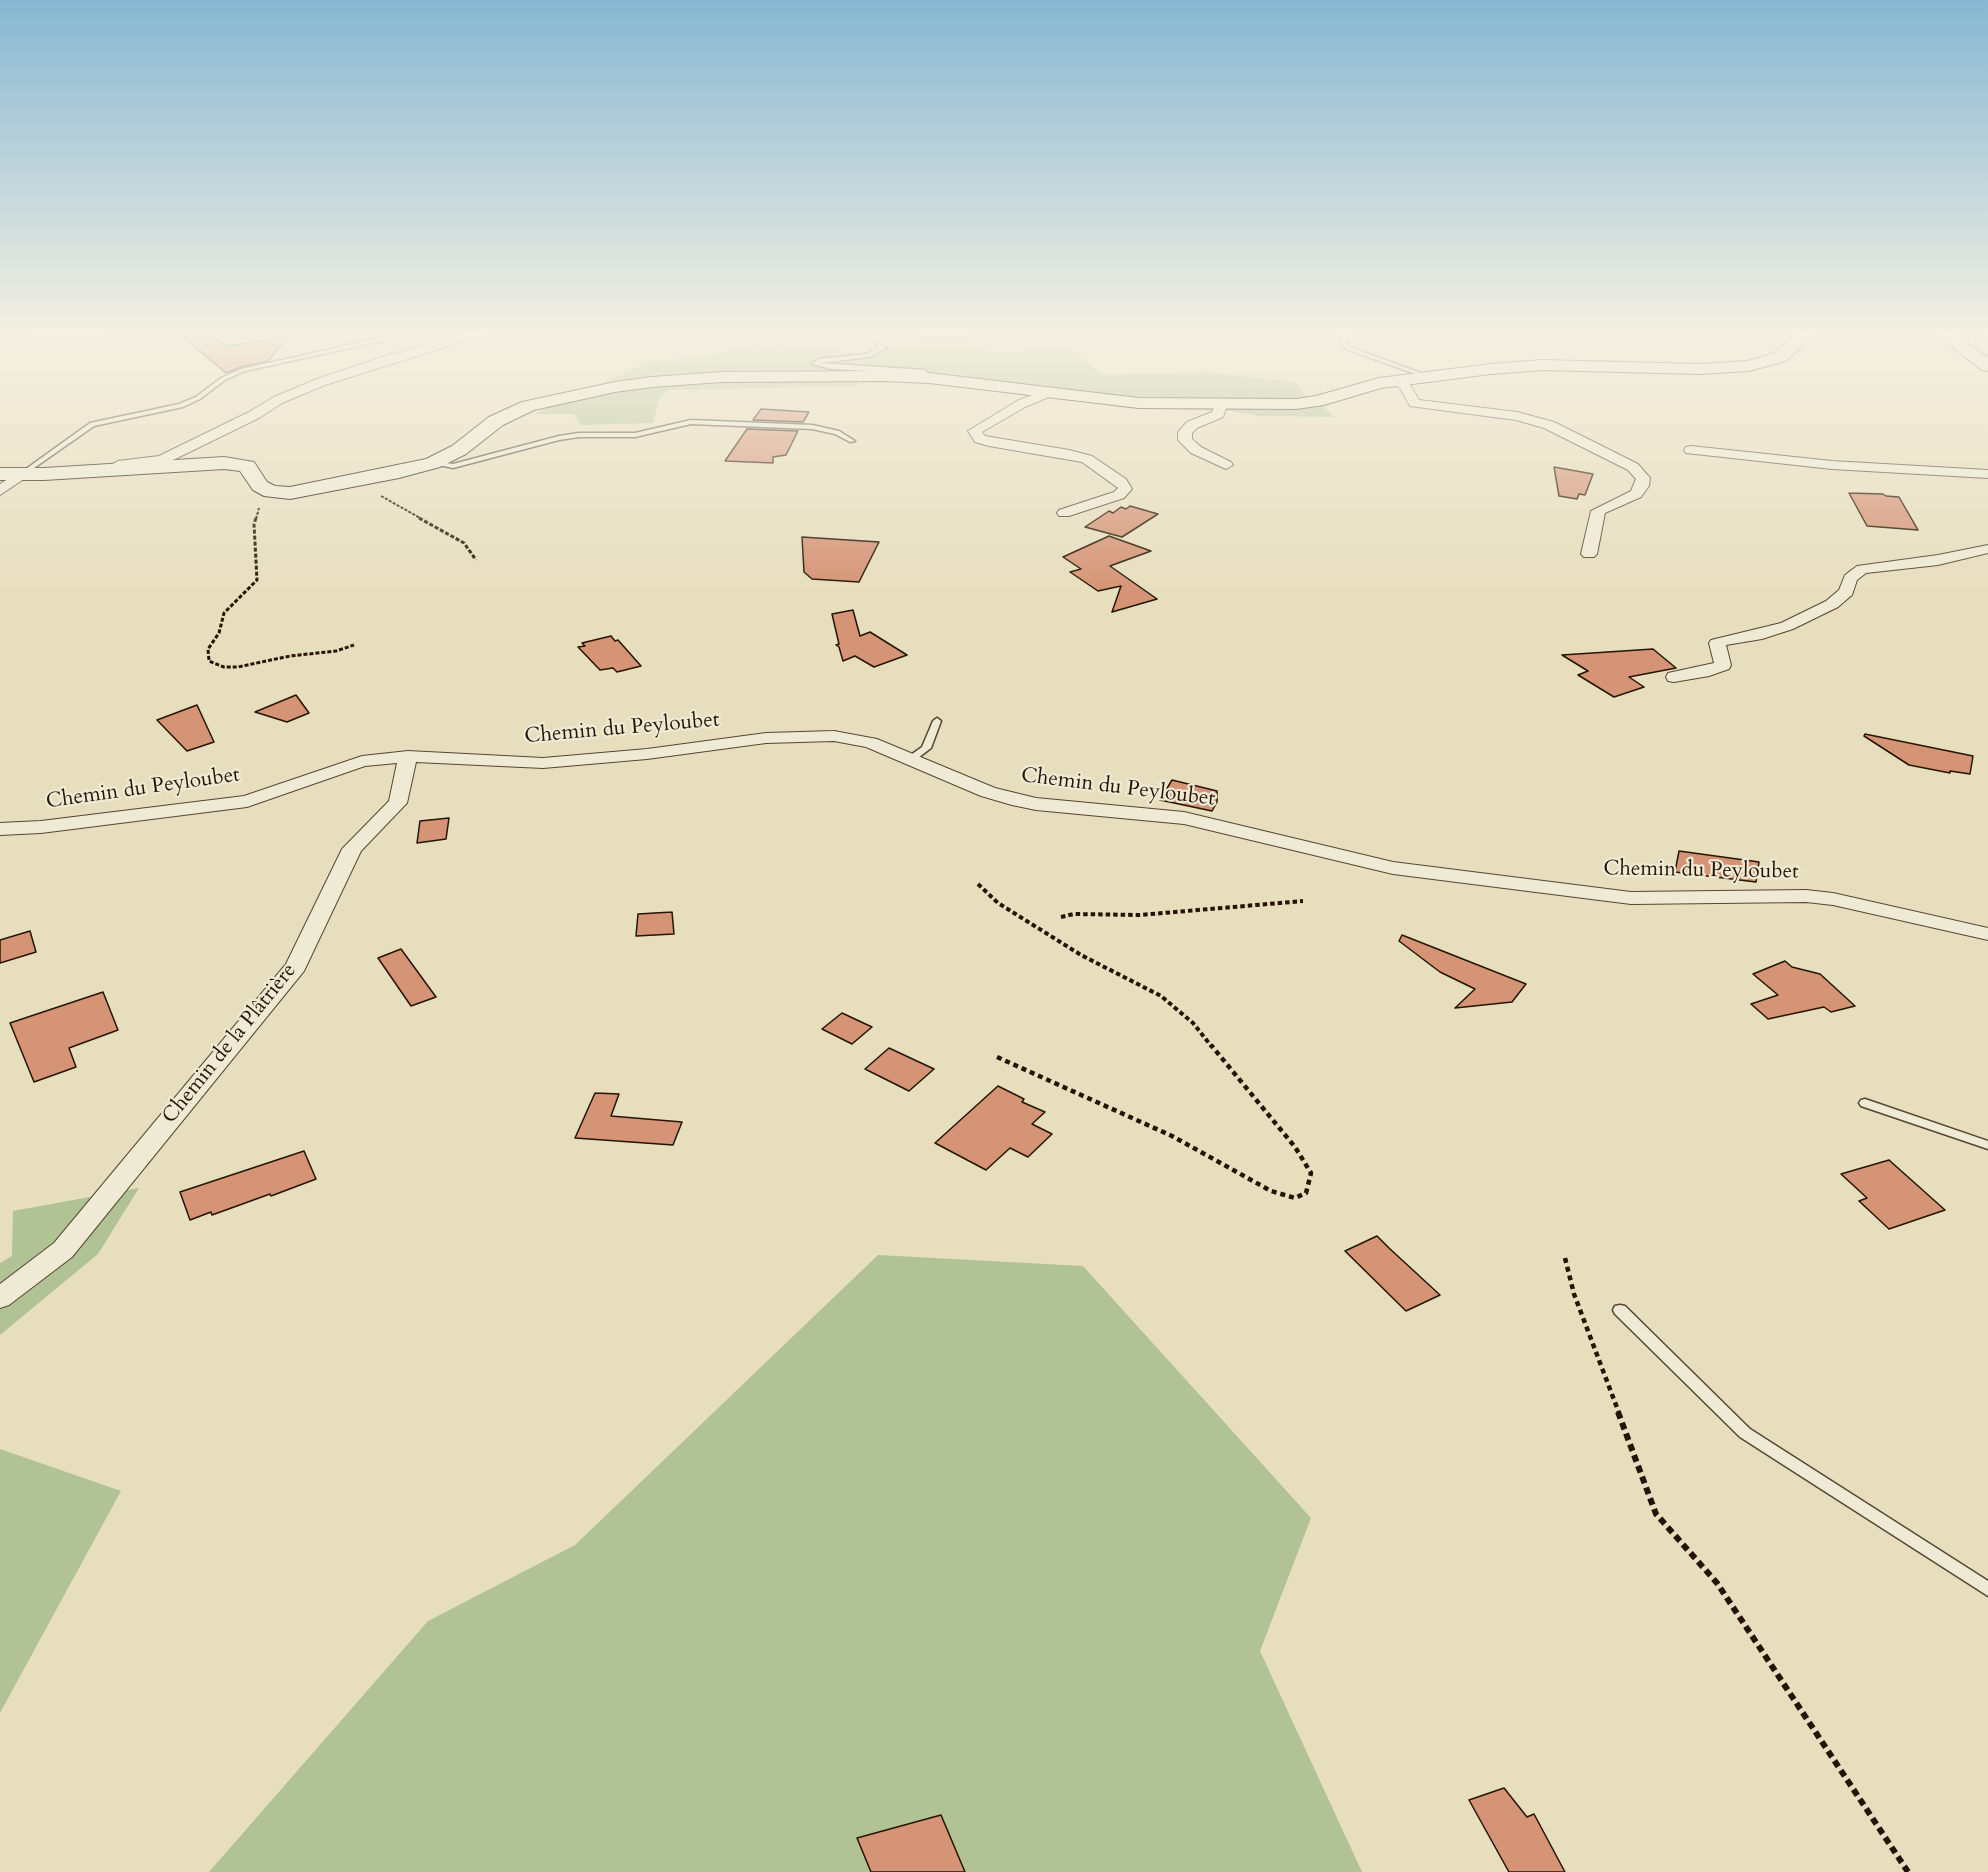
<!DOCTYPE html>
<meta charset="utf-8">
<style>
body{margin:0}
canvas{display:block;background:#e7debe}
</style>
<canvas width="1988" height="1872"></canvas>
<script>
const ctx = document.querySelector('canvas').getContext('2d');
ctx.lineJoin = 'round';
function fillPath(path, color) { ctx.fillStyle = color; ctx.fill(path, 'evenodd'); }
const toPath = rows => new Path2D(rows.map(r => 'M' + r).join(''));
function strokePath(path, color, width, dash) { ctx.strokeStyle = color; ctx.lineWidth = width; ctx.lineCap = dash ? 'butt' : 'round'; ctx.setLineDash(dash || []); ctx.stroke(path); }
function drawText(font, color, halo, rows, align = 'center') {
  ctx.font = font + ' Cardo,serif'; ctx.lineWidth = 4.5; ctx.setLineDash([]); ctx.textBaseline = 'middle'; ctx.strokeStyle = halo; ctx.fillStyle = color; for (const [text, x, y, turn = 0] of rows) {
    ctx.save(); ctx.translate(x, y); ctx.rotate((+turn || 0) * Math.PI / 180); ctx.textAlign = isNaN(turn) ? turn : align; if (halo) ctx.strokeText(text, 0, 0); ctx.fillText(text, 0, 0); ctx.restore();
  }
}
const green = toPath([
 [14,331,122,331,63,337],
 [933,331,965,331,968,341,991,352,1072,349,1101,375,1206,372,1295,382,1305,395,1322,405,1334,417,1258,416,1232,411,1124,408,1055,392,858,374,858,386,669,390,659,399,653,423,581,425,574,414,535,414,648,362,703,356,763,344,793,347,813,346,843,352,878,352],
 [139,1188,98,1254,0,1335,0,1263,12,1256,13,1211],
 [878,1255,1083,1266,1311,1518,1260,1651,1362,1872,209,1872,428,1621,575,1545],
 [0,1449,121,1491,0,1713]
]);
const building = toPath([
 [176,331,196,331,229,346,288,336,268,361,241,367,226,373,176,331],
 [761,409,809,412,803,422,753,420,761,409],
 [747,429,798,431,786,455,773,457,773,463,725,461,747,429],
 [1554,467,1593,474,1585,495,1579,494,1577,499,1559,496,1554,467],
 [1849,493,1883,494,1886,496,1899,497,1918,530,1867,526,1849,493],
 [1130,506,1158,514,1122,537,1085,527,1109,511,1113,513,1121,507,1126,509,1130,506],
 [1109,536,1151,551,1110,566,1157,599,1112,612,1121,586,1098,591,1070,572,1081,569,1063,557,1109,536],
 [802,537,879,542,859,582,812,579,804,572,802,537],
 [853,610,860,636,870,632,907,655,874,667,855,656,843,661,839,647,836,645,839,644,832,614,853,610],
 [611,636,615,641,618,640,641,666,617,672,613,668,600,670,578,647,585,646,582,643,611,636],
 [1653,649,1676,668,1629,677,1644,687,1614,697,1578,675,1588,671,1562,655,1653,649],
 [296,695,309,713,287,722,255,712,296,695],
 [197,705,214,742,187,751,157,720,197,705],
 [1865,734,1973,756,1970,774,1950,771,1950,773,1909,765,1864,736,1865,734],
 [1172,780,1217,791,1217,802,1212,811,1160,800,1172,780],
 [449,818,446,839,417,843,420,821,449,818],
 [1679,851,1759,862,1756,882,1675,872,1679,851],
 [672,912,674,934,636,936,638,914,672,912],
 [30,931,36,952,0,963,0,940,30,931],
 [1402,935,1526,984,1512,1002,1455,1008,1475,989,1440,972,1399,941,1402,935],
 [401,949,436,997,411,1006,378,958,401,949],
 [1785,961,1792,967,1820,974,1855,1006,1831,1012,1824,1007,1768,1019,1751,1004,1778,995,1753,974,1785,961],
 [103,992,118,1030,69,1048,76,1067,34,1082,10,1023,103,992],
 [842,1013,872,1027,852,1044,822,1029,842,1013],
 [889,1048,934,1069,909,1091,865,1069,889,1048],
 [998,1086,1024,1099,1022,1102,1045,1112,1032,1124,1052,1134,1028,1157,1010,1148,986,1170,935,1143,998,1086],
 [595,1093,619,1094,611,1116,682,1122,673,1145,575,1138,595,1093],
 [304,1151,316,1179,271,1196,270,1194,212,1215,211,1212,190,1220,180,1192,304,1151],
 [1889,1160,1945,1210,1889,1229,1859,1201,1867,1198,1841,1174,1889,1160],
 [1377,1236,1389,1248,1440,1295,1406,1311,1345,1251,1377,1236],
 [1504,1788,1527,1817,1534,1814,1565,1872,1509,1872,1469,1800,1504,1788],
 [941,1815,965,1872,871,1872,857,1838,941,1815]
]);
const pathFar4 = toPath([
 [381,496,422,519],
 [256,519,259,508]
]);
const pathFar3 = toPath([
 [256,518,254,524,257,580,224,613,219,633,208,649,209,661,224,667,238,667,290,656,336,651,354,645],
 [419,518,464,543,476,560]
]);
const pathFar2 = toPath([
 [978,884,998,903,1081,955,1161,996,1193,1023,1212,1047],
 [1061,917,1074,914,1140,915,1303,901]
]);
const pathFar1 = toPath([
 [997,1057,1172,1136,1271,1191,1295,1198,1306,1193,1311,1173,1295,1147,1211,1045],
 [1565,1258,1574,1294,1619,1413]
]);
const path = toPath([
 [1618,1412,1656,1514,1717,1583,1908,1872]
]);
const lane = toPath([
 [1342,331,1348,331,1347,343,1350,347,1429,376,1424,377,1346,349,1341,343,1342,331],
 [394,335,396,336,396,338,245,371,225,380,200,399,183,407,94,426,24,475,19,474,90,423,179,404,196,397,221,378,241,369,394,335],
 [879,344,887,348,869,357,820,363,925,370,932,378,927,379,923,374,832,369,812,364,819,359,866,354,879,348,876,346,879,344],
 [691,420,812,425,839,431,855,441,850,442,835,434,812,429,691,424,635,437,579,437,559,440,453,468,430,463,433,461,453,464,559,436,579,433,635,433,691,420],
 [937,718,941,721,931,748,914,761,908,761,906,759,908,757,922,747,933,721,937,718],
 [1865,1099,1988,1141,1988,1149,1861,1106,1859,1103,1861,1100,1865,1099],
 [1620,1305,1625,1306,1750,1429,1988,1581,1988,1596,1740,1437,1615,1314,1613,1310,1615,1306,1620,1305]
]);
const street = toPath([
 [476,331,496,331,325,385,282,403,259,418,167,463,118,469,111,465,118,461,159,456,249,412,274,397,317,379,385,356,476,331],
 [1395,376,1409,383,1419,400,1517,412,1554,422,1638,464,1650,478,1649,486,1641,497,1605,513,1597,554,1594,557,1584,557,1581,554,1591,511,1631,491,1636,479,1628,470,1544,428,1516,420,1410,406,1400,388,1389,380,1395,376],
 [1047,389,1051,390,1053,393,1051,396,1025,407,982,432,985,436,1069,450,1092,456,1126,479,1132,489,1124,498,1069,516,1059,516,1057,513,1059,510,1114,492,1118,488,1082,462,989,446,975,442,968,431,1017,401,1047,389],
 [1221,401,1227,405,1223,417,1197,428,1192,433,1192,439,1201,447,1231,462,1233,465,1226,469,1191,453,1178,440,1178,432,1187,422,1212,412,1217,402,1221,401],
 [1691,446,1832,461,1988,470,1988,478,1832,469,1686,453,1684,450,1686,447,1691,446],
 [22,470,29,474,27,477,0,495,0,484,22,470],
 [1988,545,1988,553,1938,565,1866,573,1857,580,1852,595,1838,607,1793,629,1762,639,1726,645,1731,665,1729,669,1709,676,1674,682,1668,681,1666,677,1668,673,1714,663,1709,643,1711,640,1781,623,1826,601,1839,590,1845,575,1857,566,1938,555,1988,545],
 [834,731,877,739,995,788,1036,798,1184,812,1393,862,1631,892,1806,890,1833,893,1988,928,1988,940,1833,905,1806,902,1631,904,1393,874,1184,824,1036,810,1012,805,981,796,866,747,834,741,766,743,647,759,543,768,416,762,407,803,361,851,304,971,72,1257,9,1305,0,1308,0,1284,54,1243,286,964,342,849,389,801,397,763,365,766,247,807,41,833,0,835,0,823,41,821,244,796,362,756,408,751,543,758,647,749,766,733,834,731]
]);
const secondary = toPath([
 [1799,331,1817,331,1786,361,1749,371,1700,374,1542,370,1491,374,1381,388,1324,405,1296,409,1139,408,929,383,884,381,721,382,652,387,615,392,534,410,503,425,466,454,440,467,399,478,290,499,264,496,253,490,240,471,224,469,44,480,0,480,0,468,44,468,224,457,254,462,267,482,275,486,290,487,426,459,452,446,489,417,522,402,615,382,652,377,721,372,884,371,929,373,1139,398,1296,399,1316,396,1379,378,1491,364,1542,360,1700,364,1748,361,1774,353,1799,331],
 [1932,331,1951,331,1988,358,1988,371,1982,370,1932,331]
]);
const streetNames = [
 ["Chemin du Peyloubet",622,729,-5],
 ["Chemin du Peyloubet",1118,788,7],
 ["Chemin du Peyloubet",143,789,-8],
 ["Chemin du Peyloubet",1701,871,1],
 ["Chemin de la Plâtrière",230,1044,-51]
];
fillPath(green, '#b1c295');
fillPath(building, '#d59476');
strokePath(building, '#251400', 1.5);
strokePath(lane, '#564630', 3);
strokePath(street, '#564630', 2);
strokePath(secondary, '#251400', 2);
strokePath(pathFar4, '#251400', 2, [3, 1.5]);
strokePath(pathFar3, '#251400', 3, [4, 2]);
strokePath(pathFar2, '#251400', 4, [4.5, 3]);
strokePath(pathFar1, '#251400', 4.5, [5, 4]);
strokePath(path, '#251400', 6, [7, 4.5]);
fillPath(lane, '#efead5');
fillPath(street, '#efead5');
fillPath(secondary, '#efead5');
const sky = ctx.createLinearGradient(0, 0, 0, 593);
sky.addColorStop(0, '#87b7d2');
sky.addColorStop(0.56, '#f4f0e2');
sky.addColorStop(1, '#f4f0e200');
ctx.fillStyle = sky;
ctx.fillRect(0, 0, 1988, 593);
drawText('21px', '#251400', '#efead5', streetNames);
</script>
